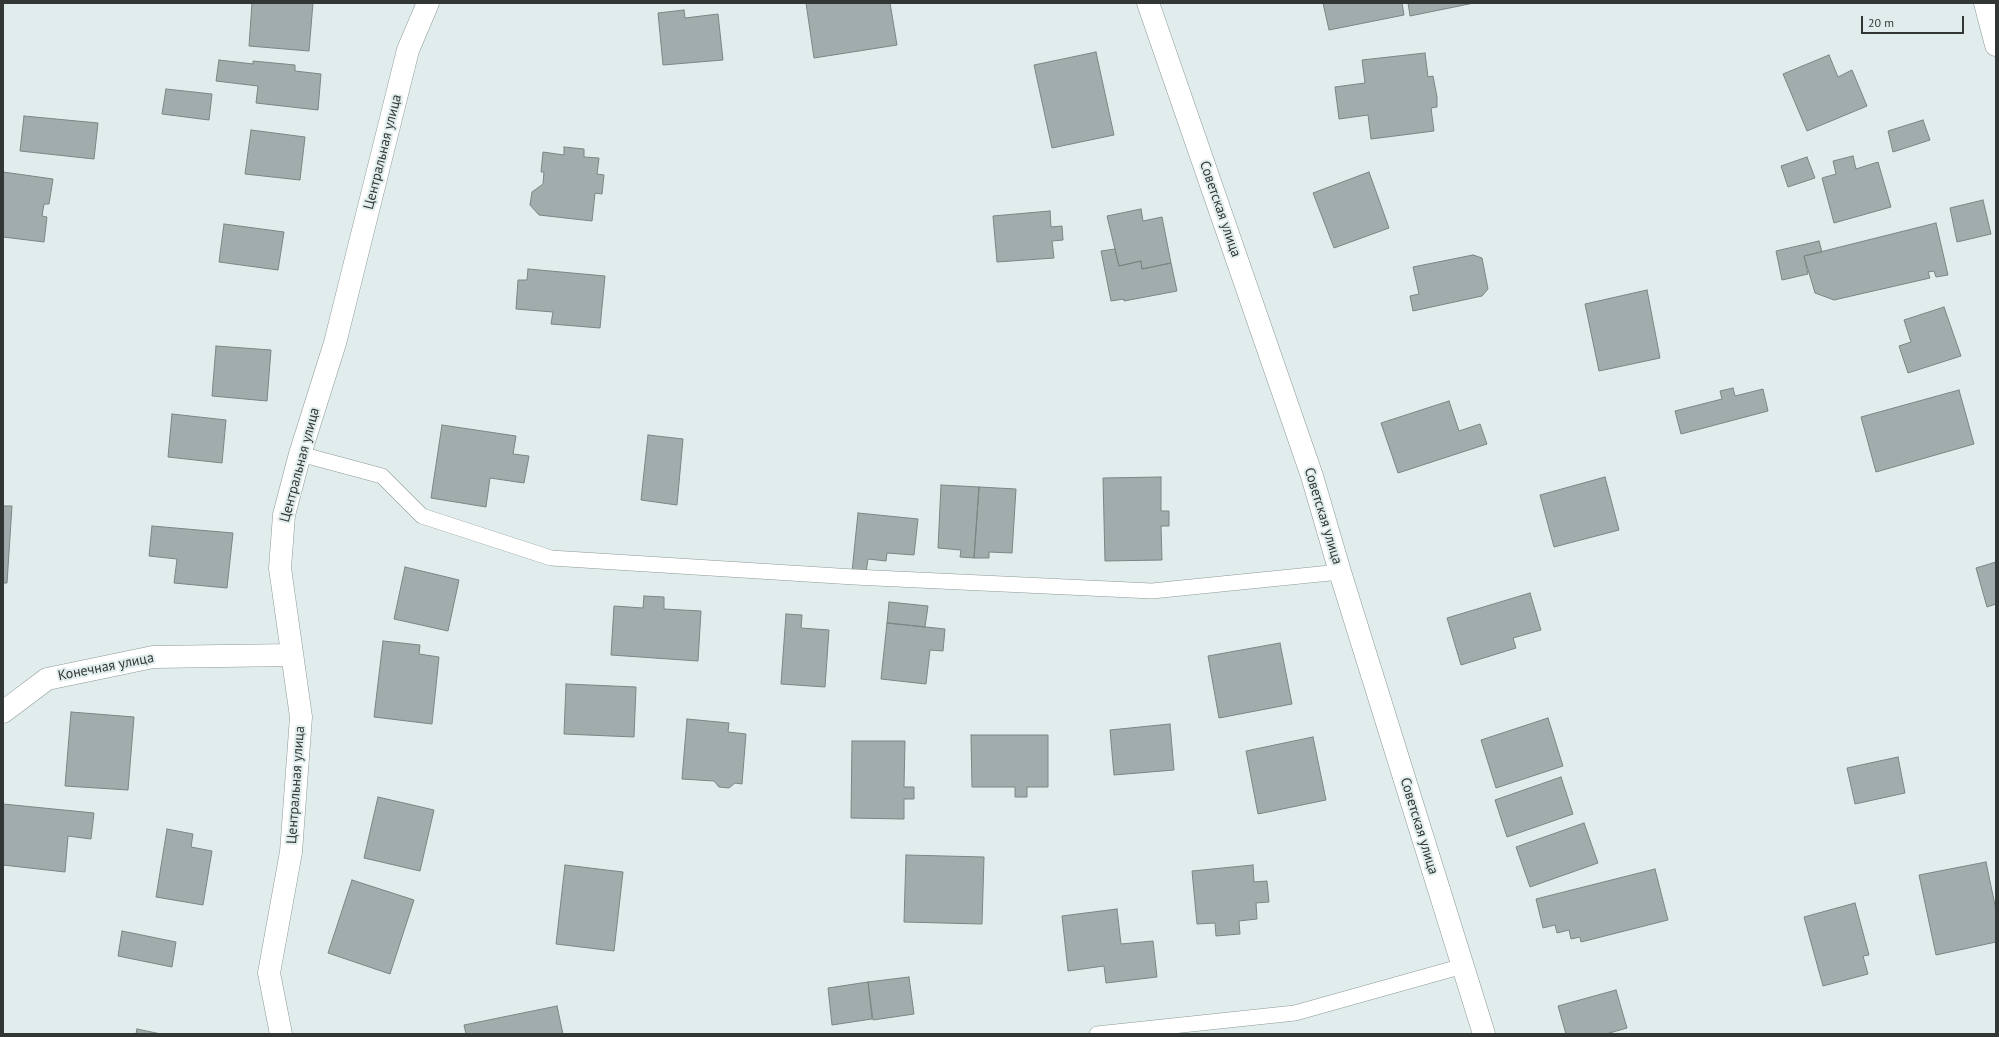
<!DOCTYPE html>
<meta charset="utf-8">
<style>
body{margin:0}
#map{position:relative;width:1999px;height:1037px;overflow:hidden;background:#e0edec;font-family:"PT Sans",sans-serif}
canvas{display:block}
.frame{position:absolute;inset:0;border:4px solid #323736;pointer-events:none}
.scale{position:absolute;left:1861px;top:16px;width:103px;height:18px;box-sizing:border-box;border:2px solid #323736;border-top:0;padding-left:5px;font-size:12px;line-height:14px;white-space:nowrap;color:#323736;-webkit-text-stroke:3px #e0edec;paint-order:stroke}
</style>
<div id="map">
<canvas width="1999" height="1037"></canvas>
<div class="frame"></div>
<div class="scale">20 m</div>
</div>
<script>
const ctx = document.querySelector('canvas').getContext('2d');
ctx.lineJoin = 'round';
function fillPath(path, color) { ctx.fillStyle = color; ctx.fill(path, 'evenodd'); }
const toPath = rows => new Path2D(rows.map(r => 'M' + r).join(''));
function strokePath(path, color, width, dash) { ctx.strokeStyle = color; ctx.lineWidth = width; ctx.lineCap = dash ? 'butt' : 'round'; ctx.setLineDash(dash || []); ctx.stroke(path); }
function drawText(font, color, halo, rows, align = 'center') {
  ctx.font = font + ' "PT Sans",sans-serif'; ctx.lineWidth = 4; ctx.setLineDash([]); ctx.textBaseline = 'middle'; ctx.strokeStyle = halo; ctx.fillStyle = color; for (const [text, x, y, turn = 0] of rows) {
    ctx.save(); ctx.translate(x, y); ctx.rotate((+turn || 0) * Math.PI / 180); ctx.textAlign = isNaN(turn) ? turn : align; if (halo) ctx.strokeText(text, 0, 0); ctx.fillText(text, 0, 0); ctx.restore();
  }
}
const building = toPath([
 [252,3,313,3,309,51,249,46,252,3],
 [806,3,890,3,897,45,814,58,806,3],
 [1323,3,1402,3,1404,15,1329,30,1323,3],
 [1408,3,1474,3,1410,16,1408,3],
 [684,10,685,18,718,14,723,60,663,65,658,13,684,10],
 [1096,52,1114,135,1052,148,1034,65,1096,52],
 [1425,53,1428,77,1433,76,1437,97,1437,107,1431,108,1434,131,1371,139,1368,115,1339,119,1335,87,1365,83,1362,60,1425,53],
 [1829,55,1838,77,1852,70,1867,106,1807,131,1783,74,1829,55],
 [219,60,253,64,253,61,295,65,295,71,321,74,318,110,256,103,258,86,216,81,219,60],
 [166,89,212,94,209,120,162,114,166,89],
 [24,116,98,123,94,159,20,151,24,116],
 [1923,120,1930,140,1893,152,1888,131,1923,120],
 [251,130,305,137,300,180,245,174,251,130],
 [564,147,584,149,584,157,599,158,597,174,604,175,602,194,595,193,592,221,539,215,530,205,532,192,543,184,544,172,541,172,543,152,564,155,564,147],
 [1853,156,1856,169,1878,162,1891,207,1834,223,1822,178,1836,174,1833,161,1853,156],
 [1807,157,1815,178,1788,187,1781,166,1807,157],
 [3,172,53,179,49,204,44,204,42,216,47,217,44,242,3,237,3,172],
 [1369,172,1389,228,1334,248,1313,193,1369,172],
 [1983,200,1991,234,1957,242,1950,208,1983,200],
 [1141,209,1143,221,1162,217,1171,263,1142,269,1141,261,1119,266,1107,216,1141,209],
 [1050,211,1051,227,1062,226,1063,240,1052,241,1054,258,997,262,993,216,1050,211],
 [1936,223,1948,275,1936,277,1934,271,1928,272,1930,278,1834,300,1815,293,1804,256,1936,223],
 [224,224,284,232,278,270,219,262,224,224],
 [1819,241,1822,252,1804,256,1808,274,1782,280,1776,251,1819,241],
 [1115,249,1119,266,1141,261,1142,269,1171,263,1177,291,1124,301,1124,299,1111,301,1101,251,1115,249],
 [1473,255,1482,258,1488,289,1482,296,1413,311,1410,296,1419,294,1413,267,1473,255],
 [528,269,605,276,600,328,551,324,553,312,516,309,518,280,527,280,528,269],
 [1647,290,1660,358,1599,371,1585,304,1647,290],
 [1944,307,1961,356,1908,373,1899,346,1911,342,1904,320,1944,307],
 [216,346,271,350,267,401,212,396,216,346],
 [1733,388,1735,396,1763,389,1768,411,1681,434,1675,411,1722,399,1720,391,1733,388],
 [1959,390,1974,444,1876,472,1861,417,1959,390],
 [1449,401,1459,431,1480,424,1487,444,1398,473,1381,423,1449,401],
 [172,414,226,420,222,463,168,457,172,414],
 [442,425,516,436,513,454,529,456,524,483,490,478,486,507,431,498,442,425],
 [648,435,683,439,677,505,641,500,648,435],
 [1161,477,1161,511,1169,511,1169,526,1161,526,1162,560,1105,561,1103,478,1161,477],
 [1605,477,1619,530,1554,547,1540,495,1605,477],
 [941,485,979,487,974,558,960,557,961,550,938,548,941,485],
 [979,487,1016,489,1012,553,989,552,989,558,974,558,979,487],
 [3,506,12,506,7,583,3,583,3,506],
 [858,513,918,519,914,555,887,553,886,561,868,559,866,573,852,572,858,513],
 [152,526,233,533,227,588,174,583,177,559,149,556,152,526],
 [1996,562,1996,604,1987,607,1976,568,1996,562],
 [405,567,459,580,448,631,394,619,405,567],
 [1530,593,1541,630,1513,638,1516,648,1461,665,1447,618,1530,593],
 [644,596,664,597,664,609,701,611,698,661,611,655,614,606,643,608,644,596],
 [889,602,928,606,925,627,887,623,889,602],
 [786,614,802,615,801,628,829,630,825,687,781,684,786,614],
 [887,623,945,629,943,651,930,650,926,684,881,679,887,623],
 [383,641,420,645,419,654,439,657,432,724,374,717,383,641],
 [1280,643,1292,704,1219,718,1208,656,1280,643],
 [566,684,636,687,634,737,564,734,566,684],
 [71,712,134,717,128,790,65,786,71,712],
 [1548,718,1563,766,1496,788,1481,740,1548,718],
 [687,719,729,723,728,732,746,734,742,784,735,783,729,788,719,787,714,781,682,779,687,719],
 [1170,724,1174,770,1114,775,1110,730,1170,724],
 [971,735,1048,735,1048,787,1027,787,1027,797,1015,797,1015,787,972,787,971,735],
 [1313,737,1326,800,1258,814,1246,751,1313,737],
 [852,741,905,741,904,787,914,787,914,799,904,799,904,819,851,818,852,741],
 [1898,757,1905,793,1855,804,1847,768,1898,757],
 [1561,777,1573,814,1507,837,1495,800,1561,777],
 [378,797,434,810,420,871,364,858,378,797],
 [3,804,94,813,91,839,68,836,65,872,3,865,3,804],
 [1584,823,1598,863,1530,887,1516,847,1584,823],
 [167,829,193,834,191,847,212,851,203,905,156,897,167,829],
 [906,855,984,857,982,924,904,922,906,855],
 [1986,862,1996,910,1996,942,1936,955,1919,875,1986,862],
 [565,865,623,872,614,951,556,944,565,865],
 [1253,865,1254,882,1267,881,1269,902,1256,903,1257,919,1239,921,1240,934,1216,936,1215,923,1197,924,1192,871,1253,865],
 [1655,869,1668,920,1581,942,1580,937,1571,939,1569,930,1557,933,1555,925,1543,928,1536,899,1655,869],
 [352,880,414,900,390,974,328,953,352,880],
 [1855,903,1869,955,1863,956,1868,974,1823,986,1804,917,1855,903],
 [1117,909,1121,944,1153,941,1157,977,1106,983,1104,966,1068,971,1062,916,1117,909],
 [122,931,176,942,172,967,118,956,122,931],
 [909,977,914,1014,873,1020,868,982,909,977],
 [868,982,872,1019,832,1025,828,988,868,982],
 [1616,990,1627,1028,1606,1034,1566,1034,1558,1006,1616,990],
 [557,1006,563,1034,466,1034,464,1025,557,1006],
 [137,1029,161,1034,136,1034,137,1029]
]);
const lane = toPath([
 [300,454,382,476,422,516,551,558,854,577,1152,591,1340,572],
 [1097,1034,1295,1013,1463,966]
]);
const street = toPath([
 [1148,3,1312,476,1340,572,1484,1034],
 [1985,3,1996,45],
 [3,712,47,679,153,657,292,655],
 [281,1034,269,973,291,852,301,717,280,568,284,515,300,454,335,343,408,50,428,3]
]);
const streetNames = [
 ["Центральная улица",383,152,-76],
 ["Советская улица",1220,209,71],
 ["Центральная улица",300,465,-75],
 ["Советская улица",1323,516,73],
 ["Конечная улица",106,667,-11],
 ["Центральная улица",296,785,-86],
 ["Советская улица",1419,826,73]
];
fillPath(building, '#a1adac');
strokePath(building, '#7a8684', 1);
strokePath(lane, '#8d9997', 16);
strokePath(street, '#8d9997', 23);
strokePath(lane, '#fff', 15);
strokePath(street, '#fff', 22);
drawText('14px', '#323736', '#e0edec', streetNames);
</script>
